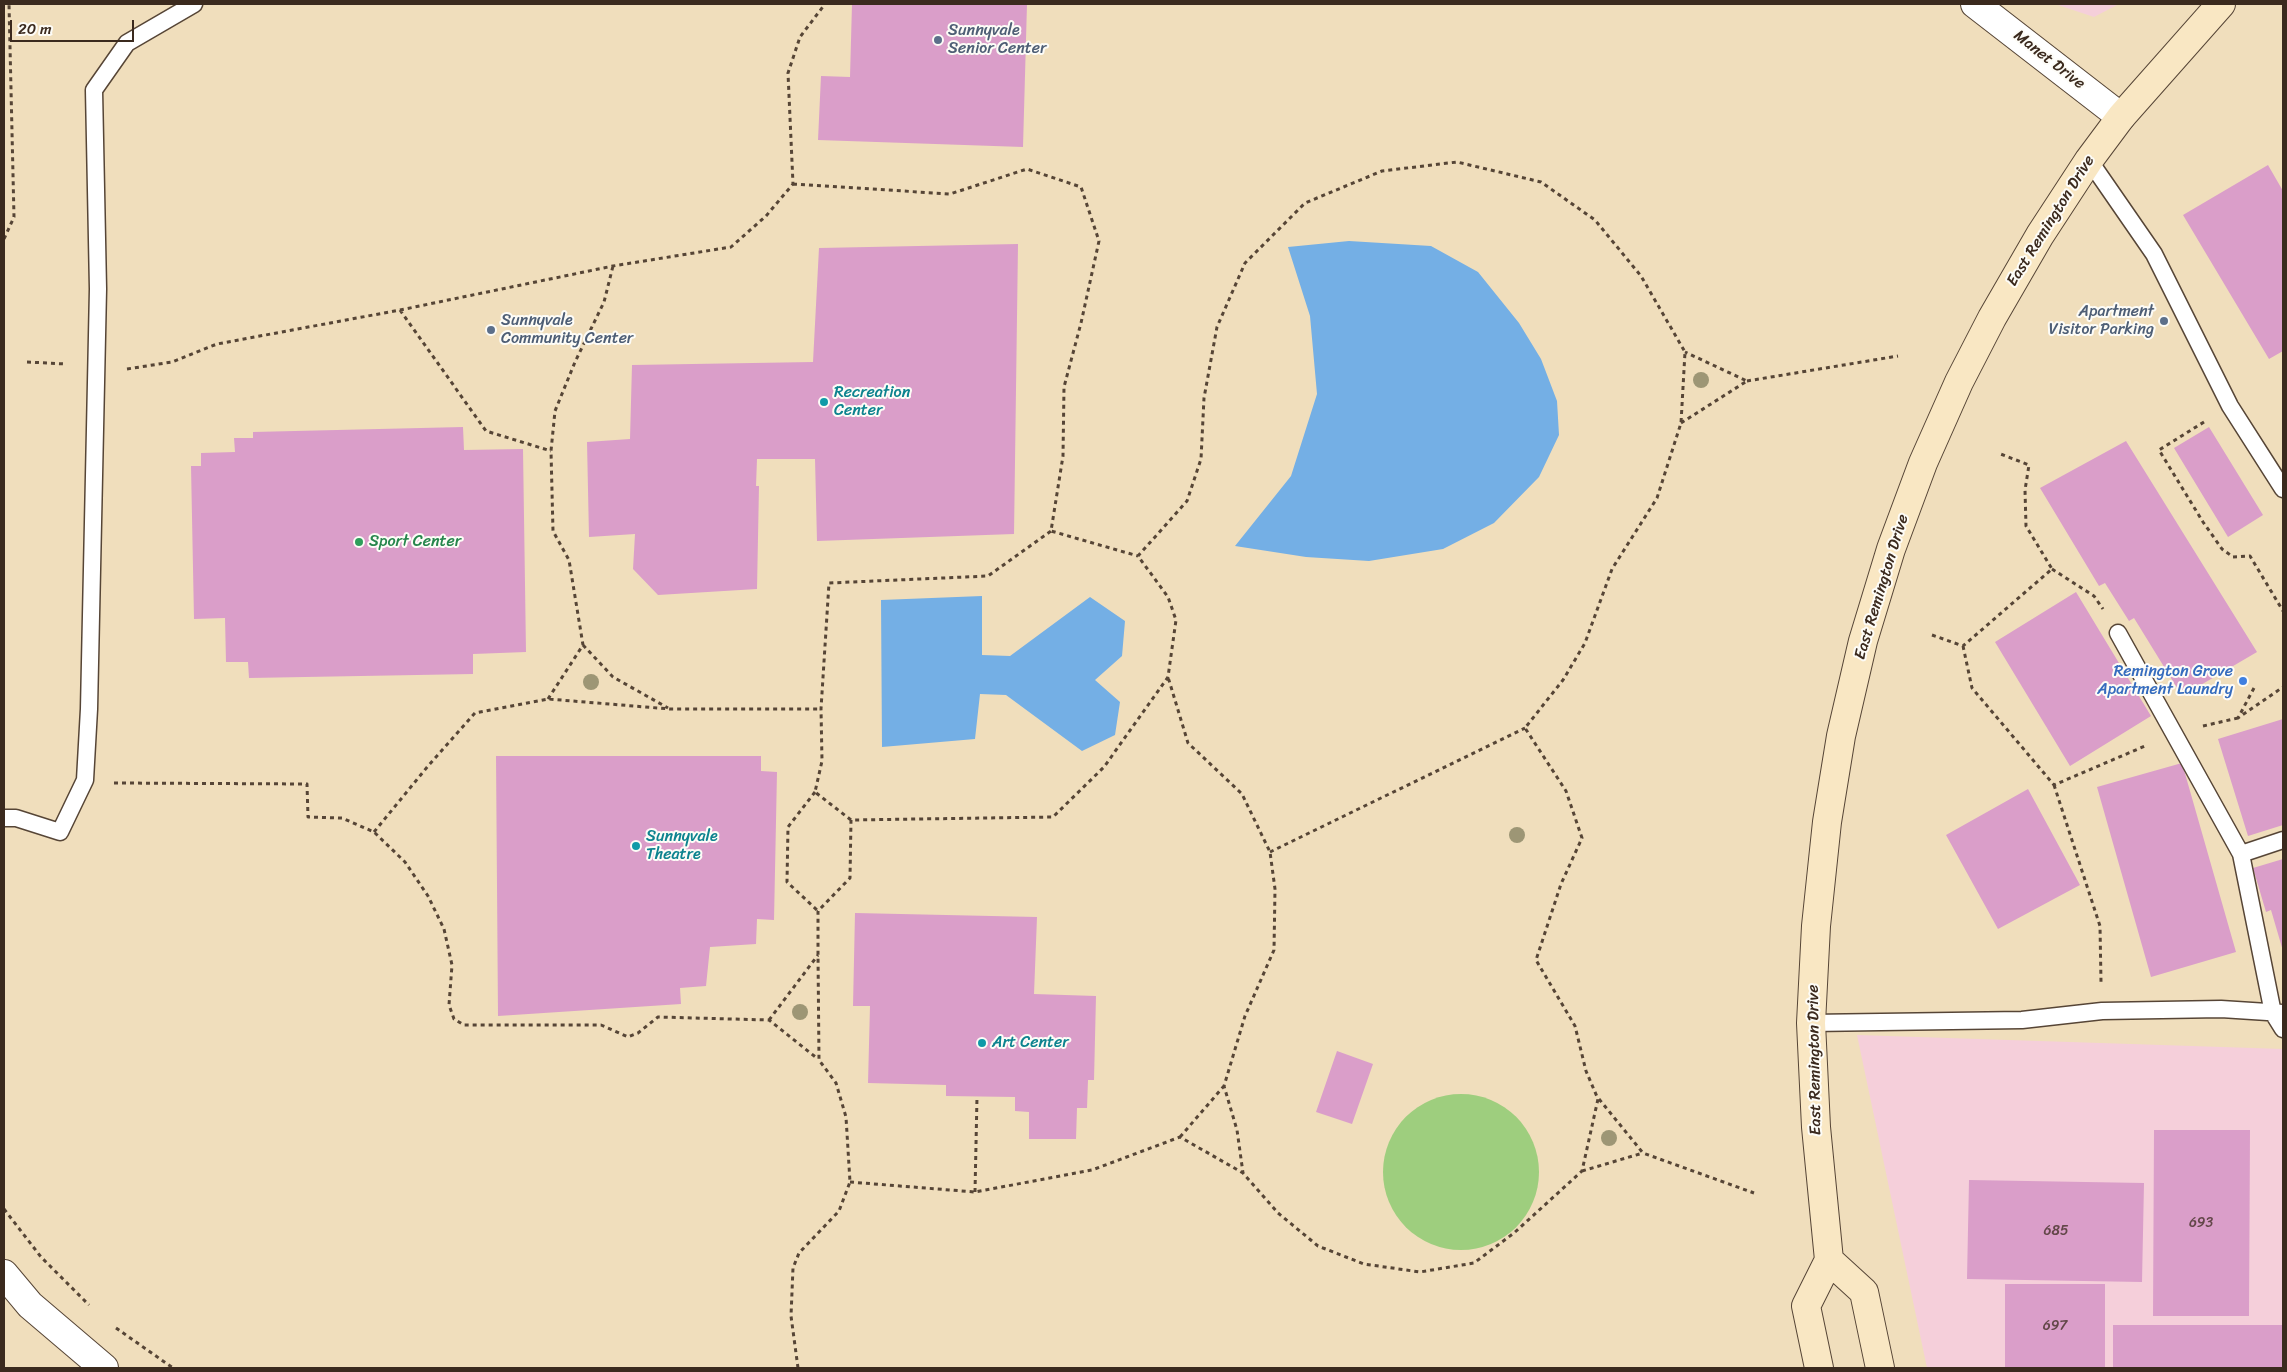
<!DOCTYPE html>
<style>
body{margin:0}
#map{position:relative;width:2287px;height:1372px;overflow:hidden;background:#f0debc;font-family:Sriracha,sans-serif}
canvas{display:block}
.frame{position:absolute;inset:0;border:5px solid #3b2a1e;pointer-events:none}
.scale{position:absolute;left:10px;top:20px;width:124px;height:22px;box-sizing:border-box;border:2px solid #3b2a1e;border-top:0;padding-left:6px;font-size:15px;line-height:18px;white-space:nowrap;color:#3b2a1e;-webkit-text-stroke:4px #fdfcf7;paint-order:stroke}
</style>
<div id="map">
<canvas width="2287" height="1372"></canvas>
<div class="frame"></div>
<div class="scale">20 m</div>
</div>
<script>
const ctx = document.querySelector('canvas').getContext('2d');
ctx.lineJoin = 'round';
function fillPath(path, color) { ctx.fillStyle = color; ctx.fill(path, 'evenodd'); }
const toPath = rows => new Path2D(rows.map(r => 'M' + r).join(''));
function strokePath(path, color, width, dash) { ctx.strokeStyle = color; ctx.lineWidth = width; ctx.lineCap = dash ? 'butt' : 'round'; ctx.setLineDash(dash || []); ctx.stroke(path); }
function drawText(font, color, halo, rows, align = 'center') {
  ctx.font = font + ' Sriracha,sans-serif'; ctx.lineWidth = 4; ctx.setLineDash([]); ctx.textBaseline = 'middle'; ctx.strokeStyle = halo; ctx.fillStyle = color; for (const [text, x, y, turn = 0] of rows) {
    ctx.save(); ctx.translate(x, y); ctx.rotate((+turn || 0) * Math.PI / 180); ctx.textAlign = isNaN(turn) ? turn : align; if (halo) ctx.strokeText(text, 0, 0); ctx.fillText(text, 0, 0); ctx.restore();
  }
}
const built = toPath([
 [2055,4,2119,4,2094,17],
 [1857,1035,2283,1049,2283,1368,1927,1368]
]);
const green = toPath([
 '1383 1172a78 78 0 1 1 156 0a78 78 0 1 1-156 0Z'
]);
const water = toPath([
 [1349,241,1431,246,1478,272,1519,323,1541,359,1557,401,1559,435,1539,477,1494,523,1443,549,1369,561,1306,557,1235,546,1291,476,1317,394,1310,316,1288,247],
 [982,596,982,655,1010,656,1090,597,1125,621,1122,656,1095,680,1120,702,1115,735,1082,751,1006,695,980,694,975,739,882,747,881,600]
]);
const building = toPath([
 [852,4,1027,4,1023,147,818,140,821,76,850,77],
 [2268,165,2283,191,2283,351,2269,359,2183,215],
 [1018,244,1014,534,817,541,815,459,757,459,756,486,759,486,757,589,658,595,633,569,635,534,589,537,587,442,630,439,632,365,813,362,819,248],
 [463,427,464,450,523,449,526,652,473,654,473,674,249,678,248,662,226,662,225,618,194,619,191,466,201,466,201,453,235,452,234,438,253,438,253,432],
 [2209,427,2263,515,2228,537,2174,448],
 [2126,441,2257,652,2182,696,2134,618,2129,621,2105,583,2099,586,2040,488],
 [2076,592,2151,716,2070,766,1995,642],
 [2283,719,2283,825,2248,836,2218,739],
 [496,756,761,756,761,771,777,772,774,920,757,919,756,944,710,947,706,986,680,988,681,1004,498,1016],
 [2182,763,2236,952,2151,977,2097,787],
 [2028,789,2080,885,1998,929,1946,835],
 [2283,859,2283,951,2271,910,2266,912,2253,868],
 [855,913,1037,917,1034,994,1096,996,1094,1080,1088,1080,1087,1108,1077,1108,1076,1139,1029,1139,1029,1112,1015,1111,1015,1097,946,1096,946,1085,868,1083,870,1006,853,1006],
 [1337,1051,1373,1064,1352,1124,1316,1112],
 [2154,1130,2250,1130,2249,1316,2153,1316],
 [1969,1180,2144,1183,2142,1282,1967,1279],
 [2005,1284,2105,1284,2105,1368,2005,1368],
 [2113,1325,2283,1325,2283,1368,2113,1368]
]);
const path = toPath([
 [793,184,950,194,1027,169,1081,187,1099,241,1081,323,1064,387,1063,456,1051,531,1138,556],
 [4,239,14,217,9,4],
 [400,310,486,431,551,451],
 [27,362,66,364],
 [127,369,172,362,217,344,400,310,613,266,731,247,766,216,793,184,788,73,800,37,825,4],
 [1747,381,1898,356],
 [2204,422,2159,450,2203,522,2222,549,2233,557,2250,556,2283,611],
 [1681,423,1747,381,1685,352],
 [2052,569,2094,596,2103,609],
 [1932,635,1963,646,2052,569,2026,526,2025,490,2029,465,1998,453],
 [583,645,613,677,668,708],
 [1963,646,1972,688,2054,785,2145,746],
 [2254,688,2238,718,2283,687],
 [548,699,583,645,569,560,553,531,551,451,555,411,575,362,604,302,613,266],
 [2203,726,2238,718],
 [114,783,307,784,308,817,342,818,374,832,405,862,428,896,444,929,452,965,449,1005,454,1019,464,1025,601,1025,628,1037,638,1033,658,1017,769,1020,818,1059],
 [2054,785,2100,926,2101,982],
 [815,792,788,827,787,882,818,911],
 [851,820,815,792,822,761,821,709,829,583,988,576,1051,531],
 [374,832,428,766,475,713,548,699,670,709,821,709],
 [1270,852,1525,728],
 [769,1020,818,955],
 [1599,1099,1643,1153,1754,1193],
 [1180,1137,1224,1086],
 [1582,1171,1643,1153],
 [850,1182,975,1192,1092,1170,1180,1137,1243,1173],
 [975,1192,977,1097],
 [4,1209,41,1257,89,1305],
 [116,1328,173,1368],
 [798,1368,791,1316,793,1268,799,1253,839,1211,850,1182,846,1117,836,1083,819,1060,818,955,818,911,850,878,851,820,1053,817,1104,767,1168,677,1176,620,1168,597,1138,556,1187,501,1201,459,1204,398,1217,327,1245,263,1305,203,1382,171,1457,162,1541,182,1595,220,1641,276,1685,352,1681,423,1657,498,1612,569,1585,643,1563,680,1525,728,1566,791,1582,838,1561,884,1536,960,1575,1026,1586,1071,1598,1099,1582,1171,1514,1233,1474,1263,1420,1272,1364,1264,1318,1246,1278,1213,1243,1173,1237,1130,1224,1086,1245,1016,1274,950,1275,889,1270,852,1242,794,1188,743,1168,677]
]);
const service = toPath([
 [2089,160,2154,254,2230,406,2283,489],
 [2118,633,2241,854,2273,1013,2283,1029],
 [4,818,16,818,60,832,85,780,89,709,98,289,94,90,127,43,194,4],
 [2241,854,2283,840],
 [1811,1023,2022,1020,2102,1011,2221,1009,2283,1013]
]);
const minor = toPath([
 [1975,4,2121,117],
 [4,1274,30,1305,104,1368]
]);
const secondary = toPath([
 [1829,1260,1864,1292,1880,1368],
 [1819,1368,1806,1306,1829,1260,1816,1127,1811,1023,1816,926,1827,822,1841,736,1863,641,1891,549,1923,463,1959,382,1992,318,2040,235,2089,160,2121,117,2221,4]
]);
const trees = [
 [1701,380],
 [591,682],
 [1517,835],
 [800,1012],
 [1609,1138]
];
const markers = [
 [938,40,5,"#5c6f8a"],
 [2164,321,5,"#5c6f8a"],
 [491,330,5,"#5c6f8a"],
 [824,402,5,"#0f9aa8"],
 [359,542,5,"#2e9e5b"],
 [2243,681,5,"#3f7fe0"],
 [636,846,5,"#0f9aa8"],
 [982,1043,5,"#0f9aa8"]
];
const numberNames = [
 ["693",2201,1223],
 ["685",2056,1231],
 ["697",2055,1326]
];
const serviceNames = [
 ["Sunnyvale",948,31],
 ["Senior Center",948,49],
 ["Apartment",2154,312,"right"],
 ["Visitor Parking",2154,330,"right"],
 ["Sunnyvale",501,321],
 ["Community Center",501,339]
];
const streetNames = [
 ["Manet Drive",2049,60,38],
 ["East Remington Drive",2051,221,-58],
 ["East Remington Drive",1882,587,-73],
 ["East Remington Drive",1815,1060,-91]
];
const cultureNames = [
 ["Recreation",834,393],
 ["Center",834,411],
 ["Sunnyvale",646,837],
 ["Theatre",646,855],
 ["Art Center",992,1043]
];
const leisureNames = [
 ["Sport Center",369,542]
];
const shopNames = [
 ["Remington Grove",2233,672],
 ["Apartment Laundry",2233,690]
];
fillPath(built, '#f5cfda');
fillPath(green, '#9ece7e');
fillPath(water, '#74afe5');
fillPath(building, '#da9ec9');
strokePath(service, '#564536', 19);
strokePath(minor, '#564536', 30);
strokePath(secondary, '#564536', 30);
strokePath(path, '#564536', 3, [4, 4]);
strokePath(service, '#fff', 16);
strokePath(minor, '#fff', 28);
strokePath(secondary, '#f9e7c3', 28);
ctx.fillStyle = '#9d9675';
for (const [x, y] of trees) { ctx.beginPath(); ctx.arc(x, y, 8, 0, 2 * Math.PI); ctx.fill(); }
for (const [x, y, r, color] of markers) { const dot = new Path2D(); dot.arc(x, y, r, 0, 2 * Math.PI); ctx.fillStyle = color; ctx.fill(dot); strokePath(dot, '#fdfcf7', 2); }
drawText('14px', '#634749', null, numberNames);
drawText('16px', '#4e5e75', '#fdfcf7', serviceNames, 'left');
drawText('16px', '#3b2a1e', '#fdfcf7', streetNames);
drawText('16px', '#0d838f', '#fdfcf7', cultureNames, 'left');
drawText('16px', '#27864d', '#fdfcf7', leisureNames, 'left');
drawText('16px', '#366cbe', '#fdfcf7', shopNames, 'right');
</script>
